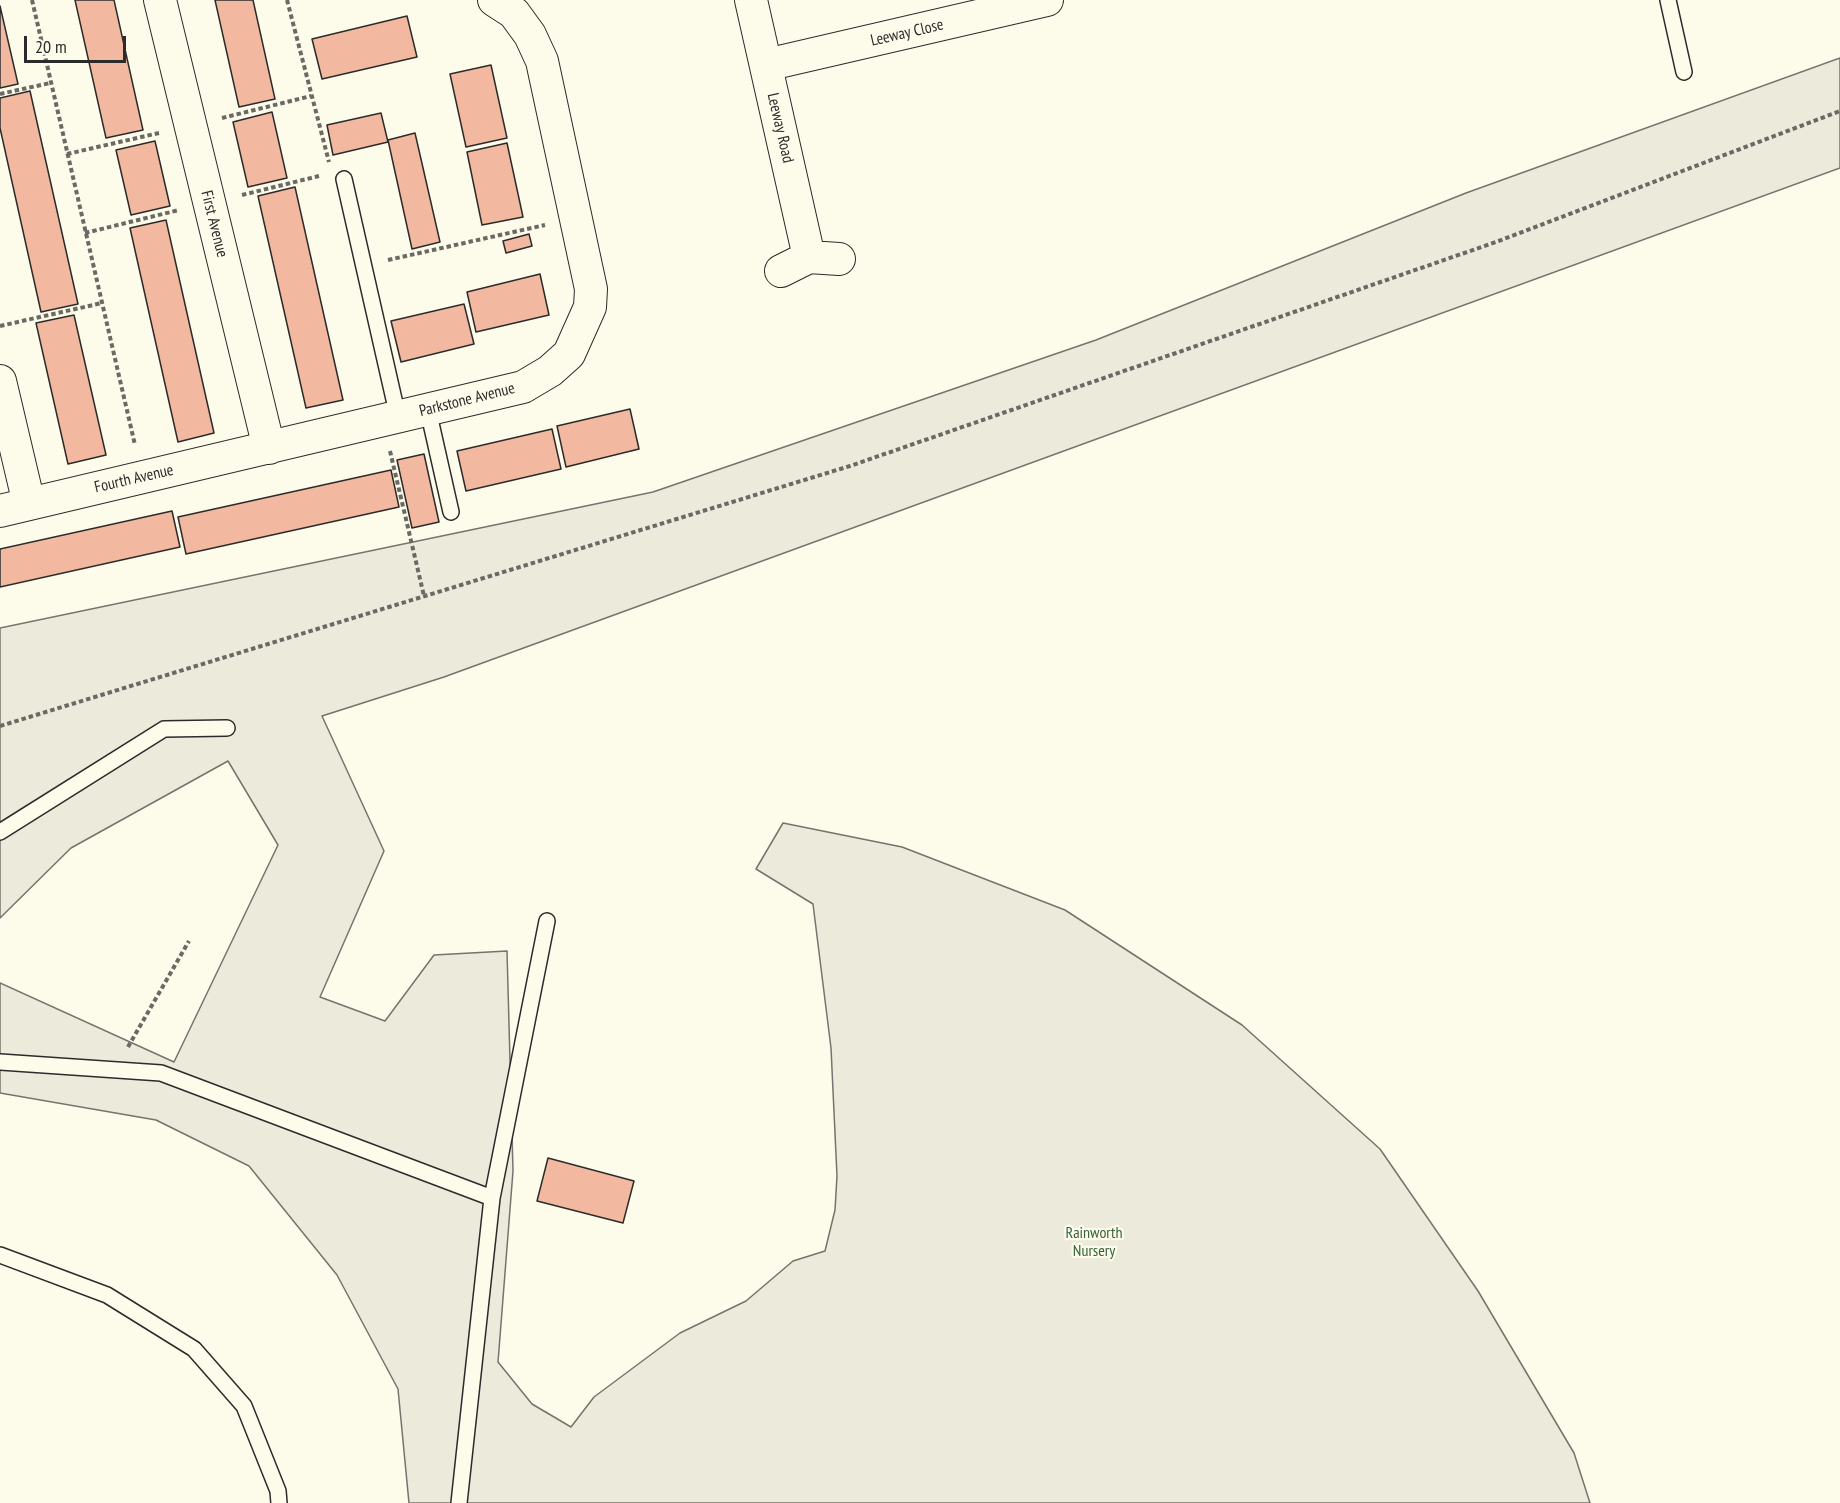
<!DOCTYPE html>
<style>
body{margin:0}
#map{position:relative;width:1840px;height:1503px;overflow:hidden;background:#fdfbea;font-family:"PT Sans Narrow",sans-serif}
canvas{display:block}
.scale{position:absolute;left:24px;top:36px;width:102px;height:27px;box-sizing:border-box;border:3px solid #2b2b2b;border-top:0;padding-left:8px;font-size:18px;line-height:21px;white-space:nowrap;color:#2b2b2b;-webkit-text-stroke:4px #fdfbea;paint-order:stroke}
</style>
<div id="map">
<canvas width="1840" height="1503"></canvas>
<div class="scale">20 m</div>
</div>
<script>
const ctx = document.querySelector('canvas').getContext('2d');
ctx.lineJoin = 'round';
function fillPath(path, color) { ctx.fillStyle = color; ctx.fill(path, 'evenodd'); }
const toPath = rows => new Path2D(rows.map(r => 'M' + r).join(''));
function strokePath(path, color, width, dash) { ctx.strokeStyle = color; ctx.lineWidth = width; ctx.lineCap = dash ? 'butt' : 'round'; ctx.setLineDash(dash || []); ctx.stroke(path); }
function drawText(font, color, halo, rows, align = 'center') {
  ctx.font = font + ' "PT Sans Narrow",sans-serif'; ctx.lineWidth = 4.5; ctx.setLineDash([]); ctx.textBaseline = 'middle'; ctx.strokeStyle = halo; ctx.fillStyle = color; for (const [text, x, y, turn = 0] of rows) {
    ctx.save(); ctx.translate(x, y); ctx.rotate((+turn || 0) * Math.PI / 180); ctx.textAlign = isNaN(turn) ? turn : align; if (halo) ctx.strokeText(text, 0, 0); ctx.fillText(text, 0, 0); ctx.restore();
  }
}
const green = toPath([
 [1840,58,1840,168,444,677,322,716,384,851,320,997,385,1021,434,955,507,951,513,1171,498,1362,532,1404,571,1427,594,1397,680,1333,746,1301,793,1261,825,1251,835,1210,837,1176,831,1048,813,904,756,869,783,823,902,847,1065,910,1242,1025,1380,1149,1478,1291,1574,1453,1590,1503,409,1503,398,1389,337,1275,249,1166,156,1120,0,1093,0,983,174,1062,278,845,228,761,71,848,0,918,0,628,653,492,1096,340,1466,193,1840,58]
]);
const building = toPath([
 [75,0,114,0,143,130,106,138,75,0],
 [215,0,253,0,275,99,239,107,215,0],
 [0,6,18,84,0,88,0,6],
 [407,16,417,57,322,79,312,39,407,16],
 [491,65,507,138,466,147,450,74,491,65],
 [30,91,78,304,41,312,0,128,0,98,30,91],
 [272,112,287,178,248,187,233,122,272,112],
 [381,113,388,142,333,155,327,125,381,113],
 [415,133,440,242,412,249,388,140,415,133],
 [155,141,170,206,131,215,116,150,155,141],
 [507,143,523,217,482,225,467,152,507,143],
 [295,187,343,400,306,408,258,196,295,187],
 [166,220,214,433,178,442,130,228,166,220],
 [529,234,532,246,506,253,503,241,529,234],
 [540,274,549,315,476,332,467,292,540,274],
 [464,304,474,344,401,362,391,321,464,304],
 [74,315,106,455,68,464,36,323,74,315],
 [630,409,639,449,566,467,557,426,630,409],
 [552,429,561,469,466,491,457,451,552,429],
 [424,454,439,522,412,528,397,460,424,454],
 [391,470,399,507,186,554,178,517,391,470],
 [172,511,180,547,0,587,0,549,172,511],
 [548,1158,634,1181,623,1223,537,1201,548,1158]
]);
const path = toPath([
 [32,0,135,445],
 [287,0,329,162],
 [0,94,50,83],
 [222,118,311,96],
 [67,154,159,133],
 [242,195,319,176],
 [85,233,179,210],
 [388,260,545,225],
 [0,326,102,303],
 [390,451,424,596],
 [0,726,850,466,1496,242,1840,111],
 [128,1047,189,941]
]);
const lane = toPath([
 [1668,0,1684,72],
 [344,179,398,417],
 [428,410,451,512],
 [0,832,164,729,227,728],
 [0,1062,161,1073,492,1198],
 [0,1255,107,1295,194,1349,244,1406,278,1491,279,1503],
 [459,1503,492,1198,547,921]
]);
const street = toPath([
 [160,0,269,448],
 [751,0,809,257],
 [766,65,1047,0],
 [781,271,809,257,839,259],
 [0,381,29,504],
 [0,511,523,387,550,371,569,354,590,307,591,289,542,61,530,35,514,13,494,0]
]);
const streetNames = [
 ["Leeway Close",907,33,-13],
 ["Leeway Road",780,128,77],
 ["First Avenue",214,224,76],
 ["Parkstone Avenue",467,400,-14],
 ["Fourth Avenue",134,479,-13]
];
const parkNames = [
 ["Rainworth",1094,1233],
 ["Nursery",1094,1251]
];
fillPath(green, '#ecebdb');
strokePath(green, '#74746e', 1.5);
fillPath(building, '#f2b8a0');
strokePath(building, '#2b2b2b', 1.5);
strokePath(lane, '#2b2b2b', 18);
strokePath(street, '#2b2b2b', 34);
strokePath(path, '#6a6964', 4, [4.5, 3]);
strokePath(lane, '#fdfbea', 15);
strokePath(street, '#fdfbea', 32);
drawText('16px', '#2b2b2b', '#fdfbea', streetNames);
drawText('16px', '#34623c', '#fdfbea', parkNames);
</script>
